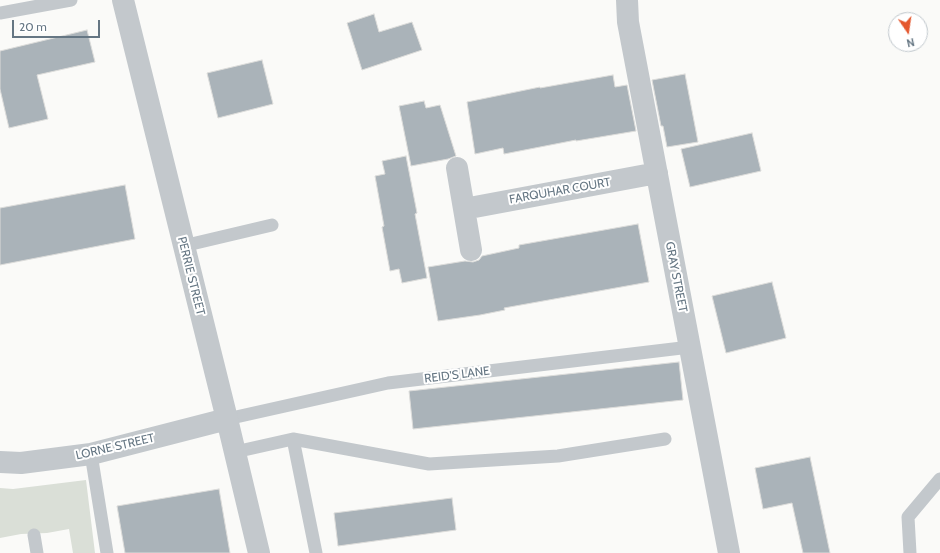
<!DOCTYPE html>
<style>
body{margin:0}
#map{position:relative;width:940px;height:553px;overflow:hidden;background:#fafaf8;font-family:Cabin,sans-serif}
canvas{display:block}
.north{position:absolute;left:888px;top:12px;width:40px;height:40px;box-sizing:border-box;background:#fff;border:1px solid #c1c8cd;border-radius:50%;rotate:167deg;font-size:11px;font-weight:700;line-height:16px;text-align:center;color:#657683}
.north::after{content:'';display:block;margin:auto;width:14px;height:18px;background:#e4572e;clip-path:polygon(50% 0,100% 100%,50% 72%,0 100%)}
.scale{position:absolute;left:12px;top:20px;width:88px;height:18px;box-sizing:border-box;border:2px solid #657683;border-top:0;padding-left:5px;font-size:12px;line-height:14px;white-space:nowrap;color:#657683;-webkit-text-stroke:3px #fff;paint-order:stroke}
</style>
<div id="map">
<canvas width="940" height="553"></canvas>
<div class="north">N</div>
<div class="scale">20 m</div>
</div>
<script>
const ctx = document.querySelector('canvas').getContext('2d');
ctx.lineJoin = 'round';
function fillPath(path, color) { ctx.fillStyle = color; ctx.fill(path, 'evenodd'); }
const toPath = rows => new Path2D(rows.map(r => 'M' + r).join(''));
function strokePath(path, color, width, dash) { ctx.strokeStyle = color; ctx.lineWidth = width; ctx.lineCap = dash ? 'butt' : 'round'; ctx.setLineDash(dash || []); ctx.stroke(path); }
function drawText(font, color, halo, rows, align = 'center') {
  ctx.font = font + ' Cabin,sans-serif'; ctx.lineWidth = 4; ctx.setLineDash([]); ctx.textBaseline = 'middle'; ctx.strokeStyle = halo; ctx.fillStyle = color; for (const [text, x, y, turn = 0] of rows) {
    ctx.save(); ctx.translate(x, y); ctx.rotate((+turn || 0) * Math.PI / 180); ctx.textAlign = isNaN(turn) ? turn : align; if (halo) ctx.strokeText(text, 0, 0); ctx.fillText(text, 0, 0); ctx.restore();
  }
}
const green = toPath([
 [86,480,95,553,73,553,69,529,47,533,21,534,0,538,0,488,13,489]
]);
const building = toPath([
 [374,14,379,32,412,22,422,50,362,70,347,23,374,14],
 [87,30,95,62,37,75,48,119,9,128,0,89,0,51,87,30],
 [262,60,273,104,218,118,207,73,262,60],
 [685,74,698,142,667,147,663,126,661,126,652,80,685,74],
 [613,75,615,87,627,85,636,131,576,141,576,140,504,154,503,148,475,154,467,102,540,87,540,88,613,75],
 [424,101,426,108,440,105,456,156,448,159,411,166,399,106,424,101],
 [752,133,761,171,690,187,681,149,752,133],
 [406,156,417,213,415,214,427,278,402,283,399,269,390,271,382,227,384,226,375,176,385,174,382,161,406,156],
 [125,185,135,239,0,265,0,208,125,185],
 [638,224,649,282,504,308,505,310,480,315,438,321,428,267,465,261,473,262,479,260,482,256,519,248,519,245,638,224],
 [772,282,786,338,726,353,712,296,772,282],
 [679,362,683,400,413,429,409,391,679,362],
 [810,457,830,553,803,553,792,503,763,509,755,468,810,457],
 [219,489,230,553,125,553,117,506,219,489],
 [452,498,456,530,338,546,334,513,452,498]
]);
const lane = toPath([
 [0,13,71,0],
 [183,246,272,225],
 [227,419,388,383,690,347],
 [293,439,316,553],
 [235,452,293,439,429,464,558,456,665,439],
 [91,454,107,553],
 [34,535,37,553],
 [910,553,908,517,940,479]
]);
const street = toPath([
 [123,0,227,419,259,553],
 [627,0,628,22,729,553],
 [457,168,471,250],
 [464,209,657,173],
 [0,462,21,463,91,454,227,419]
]);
const streetNames = [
 ["FARQUHAR COURT",560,191,-10],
 ["PERRIE STREET",191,276,76],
 ["GRAY STREET",676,277,79],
 ["REID'S LANE",457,375,-7],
 ["LORNE STREET",115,447,-13]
];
fillPath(green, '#dadfd7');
fillPath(building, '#aab3b9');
strokePath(building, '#dcdcda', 1);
strokePath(lane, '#c3c8cc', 13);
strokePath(street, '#c3c8cc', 22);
drawText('12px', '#657683', '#fff', streetNames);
</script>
